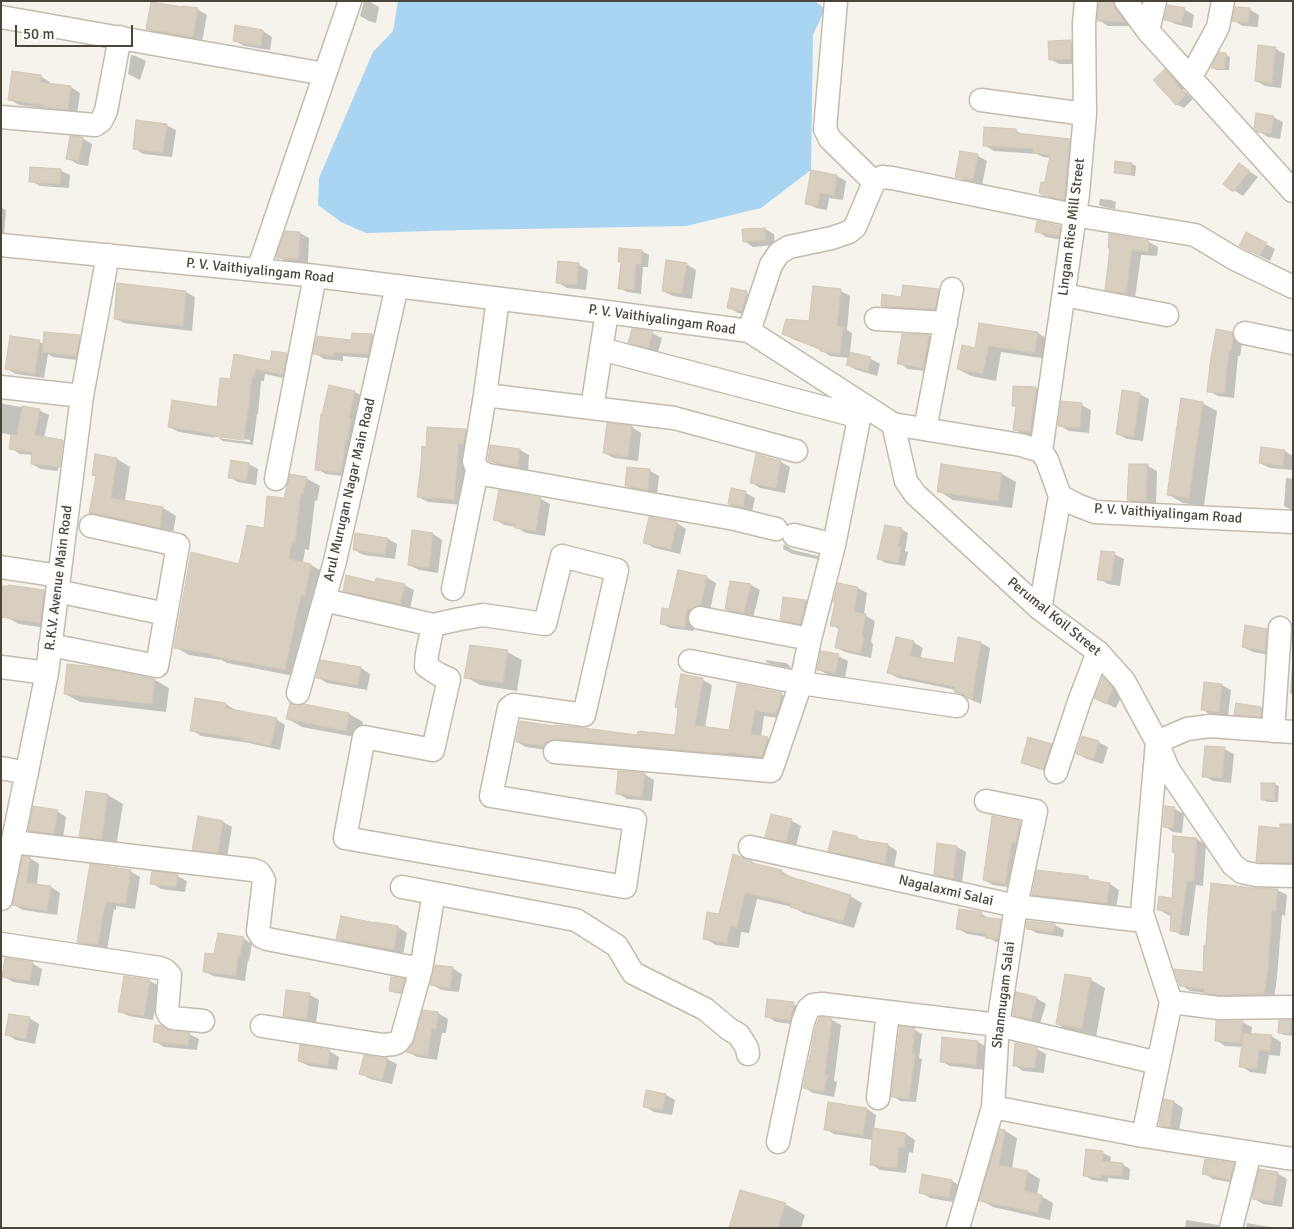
<!DOCTYPE html>
<style>
body{margin:0}
#map{position:relative;width:1294px;height:1229px;overflow:hidden;background:#f6f3ec;font-family:Signika,sans-serif}
canvas{display:block}
.frame{position:absolute;inset:0;border:2px solid #4b4439;pointer-events:none}
.scale{position:absolute;left:15px;top:25px;width:118px;height:22px;box-sizing:border-box;border:2px solid #4b4439;border-top:0;padding-left:6px;font-size:15px;line-height:18px;white-space:nowrap;color:#4b4439;-webkit-text-stroke:4px #fff;paint-order:stroke}
</style>
<div id="map">
<canvas width="1294" height="1229"></canvas>
<div class="frame"></div>
<div class="scale">50 m</div>
</div>
<script>
const ctx = document.querySelector('canvas').getContext('2d');
ctx.lineJoin = 'round';
function fillPath(path, color) { ctx.fillStyle = color; ctx.fill(path, 'evenodd'); }
const toPath = rows => new Path2D(rows.map(r => 'M' + r).join(''));
function strokePath(path, color, width, dash) { ctx.strokeStyle = color; ctx.lineWidth = width; ctx.lineCap = dash ? 'butt' : 'round'; ctx.setLineDash(dash || []); ctx.stroke(path); }
function drawText(font, color, halo, rows, align = 'center') {
  ctx.font = font + ' Signika,sans-serif'; ctx.lineWidth = 4; ctx.setLineDash([]); ctx.textBaseline = 'middle'; ctx.strokeStyle = halo; ctx.fillStyle = color; for (const [text, x, y, turn = 0] of rows) {
    ctx.save(); ctx.translate(x, y); ctx.rotate((+turn || 0) * Math.PI / 180); ctx.textAlign = isNaN(turn) ? turn : align; if (halo) ctx.strokeText(text, 0, 0); ctx.fillText(text, 0, 0); ctx.restore();
  }
}
const water = toPath([
 [398,1,815,1,825,9,813,35,811,170,761,208,686,226,463,230,366,233,341,222,318,205,319,178,373,52,393,31]
]);
const shadow = toPath([
 [364,1,370,2,379,7,376,23,369,21,360,16],
 [1100,1,1123,1,1133,26,1108,26,1099,20],
 [1169,6,1185,10,1194,15,1192,28,1175,24,1166,19],
 [197,9,207,15,202,42,157,34,148,29],
 [1249,9,1259,15,1258,27,1243,26,1234,21],
 [263,31,272,37,270,50,244,46,234,40],
 [1071,42,1080,47,1080,64,1059,64,1050,59],
 [1276,49,1285,54,1281,88,1265,86,1256,81],
 [1225,54,1230,57,1229,70,1216,70,1213,67],
 [131,55,136,56,146,61,140,80,128,74],
 [1165,71,1172,75,1184,88,1183,90,1193,99,1184,108,1176,104],
 [40,76,50,82,49,84,71,87,80,93,77,114,55,112,50,109,19,105,9,99],
 [1273,117,1283,122,1280,139,1268,137,1258,131],
 [166,125,176,130,172,157,143,154,134,148],
 [1015,130,1024,135,1069,140,1079,145,1073,204,1053,200,1041,193,1046,184,1051,158,1043,157,1037,154,994,151,984,145],
 [82,138,92,144,88,166,77,164,68,158],
 [961,152,978,156,987,161,982,185,966,181,957,176],
 [1116,162,1132,164,1136,166,1135,176,1119,174,1115,172],
 [1240,165,1258,177,1243,196,1224,184],
 [60,170,70,175,69,188,40,186,31,181],
 [837,176,846,181,843,200,829,198,827,210,816,208,806,203],
 [1100,199,1111,200,1116,202,1115,209,1104,207,1099,205],
 [1,207,6,210,4,234,1,234],
 [1060,227,1069,232,1068,241,1046,237,1037,231],
 [765,229,774,234,775,245,753,247,744,241],
 [286,232,300,233,309,238,308,263,287,262,278,257],
 [1149,242,1158,247,1157,256,1141,255,1135,298,1115,294,1106,289,1111,249],
 [1266,244,1275,249,1270,261,1250,251],
 [642,251,649,255,648,267,643,267,641,294,627,292,619,288,622,263,619,261],
 [559,263,579,265,588,270,586,290,567,288,557,282],
 [686,264,696,270,692,299,673,296,663,291],
 [118,284,186,292,195,297,192,331,124,323,115,318],
 [814,288,841,291,850,296,847,330,852,333,850,353,871,359,880,364,877,376,857,370,847,365,849,358,830,356,821,350,793,339,784,333,810,323],
 [732,290,747,293,756,298,751,316,738,313,729,307],
 [938,291,948,296,944,314,891,311,882,305,902,299],
 [980,325,1038,333,1051,341,1048,359,1001,352,996,381,971,376,958,369,977,349],
 [652,333,662,338,658,352,639,347,630,342],
 [1232,333,1241,338,1242,344,1240,356,1238,356,1234,398,1218,396,1209,391],
 [353,334,372,335,381,340,378,359,343,356,343,361,324,359,315,353,353,342],
 [929,336,938,342,933,372,908,369,899,363],
 [79,337,89,342,85,361,53,357,48,354,44,378,16,374,7,369,39,342,44,344],
 [286,355,296,360,292,380,265,374,264,381,261,381,258,414,257,414,253,445,223,441,218,438,250,442,250,440,211,435,216,438,179,432,169,427,218,408,231,380],
 [1014,387,1036,389,1045,394,1040,437,1024,435,1015,429,1017,407,1013,405],
 [355,392,364,397,351,477,326,474,317,469],
 [1139,394,1149,399,1143,441,1127,439,1117,434],
 [1,402,4,404,39,410,49,415,44,438,63,441,72,447,69,472,61,471,64,443,62,443,58,471,41,469,32,464,33,455,20,454,11,448,12,435,1,433],
 [1202,403,1217,411,1204,506,1183,503,1169,495],
 [1081,405,1091,410,1089,433,1069,431,1059,425],
 [608,424,632,427,641,433,638,461,614,458,604,453],
 [466,431,475,436,464,505,428,502,418,497],
 [491,446,520,450,529,455,528,472,503,467,489,460],
 [1285,451,1293,456,1292,470,1270,468,1260,463],
 [757,455,781,462,790,467,785,493,760,488,751,482],
 [117,459,130,467,125,501,163,508,176,516,173,534,103,520,90,513,97,477,93,475],
 [249,464,258,469,256,485,238,482,229,477],
 [1148,466,1157,471,1156,506,1137,505,1128,500],
 [628,468,650,471,659,476,657,495,636,491,626,485],
 [1002,474,1016,482,1012,508,953,500,939,491],
 [306,478,320,486,317,501,315,500,309,550,305,549,303,563,311,565,325,573,299,677,227,663,222,660,189,655,175,647,240,566,285,499],
 [1286,478,1293,479,1293,511,1284,506],
 [732,489,746,493,755,498,752,512,738,509,729,504],
 [541,499,550,504,545,536,526,533,516,527,504,525,495,519],
 [650,518,677,523,686,529,680,554,654,548,644,542],
 [901,529,908,533,905,551,908,552,905,566,886,563,879,559],
 [433,534,442,540,438,573,419,570,409,565],
 [388,539,397,544,395,559,364,555,354,550],
 [784,544,793,550,818,556,827,561,793,554,783,549],
 [1114,554,1124,559,1120,586,1108,584,1099,579],
 [706,577,716,583,710,610,696,613,694,631,670,628,661,623,670,611],
 [731,583,751,585,760,590,753,618,736,614,726,609],
 [376,584,404,585,414,590,410,609,354,596,344,590],
 [858,588,867,593,864,615,875,621,871,642,873,644,871,658,845,652,836,647,840,630,832,625],
 [44,591,57,599,53,629,19,624,6,617],
 [784,598,806,601,815,607,810,628,790,625,781,619],
 [1266,630,1276,635,1274,656,1253,652,1243,647],
 [913,642,923,648,920,659,955,665,981,643,990,648,981,704,965,697,955,692,956,690,898,678,889,673],
 [507,652,522,660,517,691,480,685,466,677],
 [1293,652,1293,695,1290,693],
 [838,656,848,661,845,678,828,675,818,669],
 [766,660,786,663,790,666,790,668,770,664,766,662],
 [361,668,370,674,367,690,327,683,317,677],
 [682,676,703,680,712,685,705,728,731,731,738,685,781,694,790,699,786,719,764,716,761,737,767,738,777,744,771,762,553,751,526,747,517,742,521,723,638,737,676,737],
 [1103,679,1112,684,1122,695,1116,708,1105,703],
 [155,680,169,688,166,712,80,702,65,694],
 [1222,685,1231,690,1228,716,1211,715,1202,709],
 [226,704,235,710,235,711,276,719,285,725,280,750,249,743,201,736,192,730],
 [1237,705,1261,708,1271,714,1270,721,1245,719,1235,714],
 [295,707,349,714,363,722,360,738,302,727,288,719],
 [1098,742,1108,747,1103,764,1087,759,1077,754],
 [1051,745,1060,750,1053,773,1032,767,1022,762],
 [1224,749,1234,754,1231,783,1213,781,1204,776],
 [644,774,654,780,652,801,627,799,617,793],
 [1274,784,1279,786,1278,802,1267,802,1263,799],
 [87,792,108,795,123,804,116,847,95,844,81,836],
 [1175,809,1184,814,1182,833,1173,832,1164,826],
 [57,811,66,817,63,838,39,835,30,830],
 [993,817,1020,822,1029,828,1015,888,993,885,984,880],
 [792,821,801,826,796,846,776,842,766,836],
 [223,822,232,827,227,857,203,854,193,849],
 [1293,826,1293,867,1267,866,1258,861,1281,829],
 [857,837,863,841,888,845,897,851,894,868,839,856,830,850],
 [1197,839,1206,845,1203,886,1196,885,1189,936,1181,935,1172,930,1172,916,1168,915,1158,909,1173,899,1176,853,1173,851],
 [957,847,966,852,962,883,944,879,935,874],
 [24,858,30,858,39,864,37,885,51,887,60,893,57,915,23,910,14,905],
 [752,862,759,866,781,871,793,878,850,896,862,903,854,928,803,913,793,907,757,899,749,933,741,932,739,948,716,945,704,938,720,915],
 [91,866,130,871,140,877,135,909,116,906,116,910,114,909,107,950,88,947,78,942],
 [177,876,187,881,185,892,161,889,152,883],
 [1087,878,1094,882,1110,884,1119,890,1116,908,1043,899,1033,894],
 [1253,890,1277,890,1287,895,1285,916,1282,915,1277,977,1274,999,1215,998,1206,993,1190,991,1181,985,1204,974],
 [960,910,982,914,992,920,1000,921,1010,926,1007,944,996,942,987,937,967,934,957,928],
 [1028,922,1055,925,1064,930,1063,937,1037,933,1027,928],
 [376,923,398,927,407,933,403,955,347,944,337,938,376,925],
 [243,938,252,944,249,961,248,960,245,981,213,976,204,971,215,955],
 [32,963,42,969,39,986,13,982,3,976],
 [452,968,462,974,459,992,441,990,432,984],
 [1066,975,1091,980,1105,988,1096,1037,1071,1032,1057,1024],
 [404,980,408,983,405,994,395,993,391,990],
 [150,981,159,986,153,1020,129,1016,119,1011],
 [287,991,310,995,319,1000,316,1024,294,1021,284,1015],
 [1036,998,1046,1004,1040,1024,1024,1020,1014,1014],
 [793,1004,803,1009,799,1025,776,1022,766,1016],
 [424,1011,438,1013,448,1019,446,1033,442,1033,437,1060,417,1057,408,1052,416,1041],
 [29,1018,39,1024,35,1044,16,1040,7,1035],
 [832,1020,841,1025,834,1081,837,1082,834,1097,813,1093,804,1087],
 [1291,1021,1293,1022,1293,1036,1284,1035,1279,1032],
 [1242,1022,1252,1027,1251,1035,1271,1036,1281,1042,1280,1056,1269,1055,1266,1074,1250,1072,1241,1066,1243,1047,1225,1046,1216,1040],
 [901,1028,915,1030,922,1034,919,1058,922,1059,916,1102,900,1101,893,1096],
 [171,1032,189,1034,199,1039,197,1050,164,1047,155,1041],
 [978,1042,987,1047,985,1070,950,1066,941,1061],
 [1037,1049,1046,1054,1044,1073,1023,1071,1014,1065],
 [329,1051,339,1057,337,1070,309,1066,299,1061],
 [387,1059,397,1064,392,1084,370,1079,361,1073],
 [666,1095,675,1100,672,1115,654,1112,644,1106],
 [1165,1101,1174,1102,1183,1108,1179,1131,1169,1130,1160,1124],
 [867,1109,876,1115,874,1130,906,1134,915,1140,913,1153,909,1152,906,1173,880,1170,871,1164,873,1140,834,1134,825,1129],
 [1001,1131,1005,1131,1017,1138,1012,1169,1028,1172,1040,1179,1037,1195,1041,1196,1053,1203,1050,1220,993,1207,981,1200],
 [1087,1151,1103,1153,1111,1157,1110,1163,1122,1164,1130,1169,1129,1180,1108,1178,1108,1182,1092,1180,1084,1175],
 [1233,1164,1243,1170,1239,1184,1213,1179,1204,1173],
 [1277,1173,1287,1179,1282,1207,1263,1204,1253,1198],
 [923,1176,952,1181,961,1186,958,1203,930,1198,920,1192],
 [785,1204,805,1215,801,1228,730,1228],
 [1186,1220,1218,1225,1222,1228,1185,1228],
 [1247,1223,1270,1227,1272,1228,1246,1228]
]);
const building = toPath([
 [1099,1,1113,1,1115,9,1125,22,1097,21,1099,1],
 [151,2,183,7,183,6,198,8,193,37,146,29,151,2],
 [1168,5,1185,8,1182,23,1164,20,1168,5],
 [1235,7,1250,8,1248,23,1232,21,1235,7],
 [235,25,263,30,261,46,233,41,235,25],
 [1071,40,1071,59,1049,60,1048,41,1071,40],
 [1258,45,1276,47,1272,83,1255,81,1258,45],
 [1219,52,1226,53,1225,69,1211,68,1219,52],
 [1165,69,1178,84,1177,85,1186,95,1176,105,1153,80,1165,69],
 [12,71,41,75,40,82,71,86,68,110,44,107,44,105,8,100,12,71],
 [1256,113,1274,116,1271,134,1257,132,1254,128,1256,113],
 [136,120,167,124,163,153,133,149,136,120],
 [984,127,1016,129,1016,133,1070,139,1064,200,1042,195,1042,194,1039,193,1041,182,1045,182,1050,155,1033,153,1033,149,983,146,984,127],
 [70,136,83,137,79,161,66,159,70,136],
 [960,151,978,154,973,180,955,177,960,151],
 [1115,161,1132,163,1131,174,1114,173,1115,161],
 [1239,163,1250,171,1233,192,1223,184,1239,163],
 [30,167,61,169,60,184,29,182,30,167],
 [811,170,837,175,834,196,820,193,818,206,805,204,811,170],
 [1037,221,1060,226,1059,236,1035,232,1037,221],
 [765,228,766,240,743,242,742,229,765,228],
 [285,231,300,232,299,259,276,258,285,231],
 [1246,232,1267,243,1260,256,1239,246,1246,232],
 [1109,234,1149,241,1148,252,1132,250,1126,294,1105,290,1110,248,1108,248,1109,234],
 [619,248,642,250,641,264,636,264,634,290,618,289,621,262,618,262,619,248],
 [666,260,687,263,682,294,662,291,666,260],
 [558,261,579,263,577,285,556,283,558,261],
 [117,283,186,291,183,326,114,319,117,283],
 [903,285,939,289,935,309,881,306,882,294,901,297,903,285],
 [813,286,841,289,837,326,843,327,840,354,820,351,820,349,782,334,786,319,809,321,813,286],
 [731,288,747,291,742,311,727,308,731,288],
 [979,323,1038,332,1035,353,989,346,983,374,957,369,962,345,975,348,979,323],
 [632,329,653,331,649,348,628,343,632,329],
 [1216,329,1232,332,1233,338,1231,351,1229,351,1225,393,1207,392,1210,364,1216,329],
 [44,332,80,335,76,356,42,352,44,332],
 [352,333,372,334,368,354,334,352,333,356,313,354,317,336,351,340,352,333],
 [902,334,929,335,923,368,897,364,902,334],
 [10,336,40,340,35,374,5,369,10,336],
 [272,351,287,353,283,375,256,369,255,377,252,376,249,409,248,409,244,440,212,436,212,434,168,427,172,400,217,407,220,378,230,379,234,354,270,361,272,351],
 [850,352,871,357,868,371,846,365,850,352],
 [329,385,355,391,349,418,351,419,348,440,346,439,341,473,315,470,321,414,322,414,329,385],
 [1013,386,1036,387,1030,432,1013,430,1016,406,1012,406,1013,386],
 [1122,390,1140,393,1134,437,1116,434,1122,390],
 [1181,398,1203,402,1189,498,1167,495,1181,398],
 [1061,401,1082,403,1080,428,1058,426,1061,401],
 [22,406,40,409,35,435,63,440,60,467,31,464,32,452,9,449,11,434,17,435,22,406],
 [607,423,632,426,628,457,603,453,607,423],
 [427,427,466,429,463,444,459,444,454,500,417,497,421,465,422,446,426,447,427,427],
 [490,445,520,449,518,467,492,462,488,460,490,445],
 [1261,447,1285,450,1283,466,1259,463,1261,447],
 [95,454,117,458,111,498,163,507,160,528,94,513,89,513,96,476,92,475,95,454],
 [756,454,781,461,776,488,750,483,756,454],
 [231,460,249,463,246,481,228,478,231,460],
 [941,464,1002,473,998,501,937,492,941,464],
 [1129,464,1148,464,1146,501,1127,500,1129,464],
 [627,467,650,469,648,490,625,486,627,467],
 [290,474,307,477,303,494,301,493,295,542,292,542,289,559,311,564,305,596,301,595,285,670,212,656,212,654,174,648,191,552,239,564,247,525,264,528,267,496,284,498,290,474],
 [731,488,746,491,743,507,728,504,731,488],
 [499,490,541,498,536,531,515,528,515,524,493,520,499,490],
 [649,517,677,522,671,549,643,543,649,517],
 [885,525,902,528,898,547,901,547,898,563,877,559,885,525],
 [412,530,433,533,429,568,408,565,412,530],
 [355,533,388,538,385,555,353,550,355,533],
 [1101,551,1115,552,1111,581,1097,580,1101,551],
 [678,570,707,576,701,605,695,606,691,609,687,608,685,627,660,624,662,608,669,609,678,570],
 [346,575,375,582,376,578,405,584,400,604,343,591,346,575],
 [730,581,751,584,744,613,725,609,730,581],
 [838,583,858,587,854,612,866,614,862,637,864,637,861,653,835,648,839,627,830,626,835,602,833,602,838,583],
 [9,585,44,590,40,623,1,617,1,586,9,586,9,585],
 [783,597,806,600,800,624,780,620,783,597],
 [1245,625,1267,629,1265,651,1242,647,1245,625],
 [896,637,914,641,910,656,954,663,958,637,981,642,972,699,967,698,965,695,959,693,954,692,955,687,887,673,896,637],
 [470,645,508,650,503,683,464,678,470,645],
 [821,651,839,654,836,673,817,670,821,651],
 [321,660,361,667,358,685,316,678,321,660],
 [67,664,95,667,155,679,152,704,64,694,67,664],
 [681,674,703,678,695,725,729,730,737,684,782,693,779,706,776,714,755,711,751,734,768,737,762,757,728,752,728,754,556,739,545,742,544,746,516,742,520,721,554,726,555,725,584,728,637,735,638,731,675,735,678,708,675,707,681,674],
 [1103,677,1113,688,1106,704,1094,698,1103,677],
 [1204,682,1222,684,1219,712,1201,710,1204,682],
 [195,698,226,703,225,708,277,718,271,746,241,740,241,738,190,731,195,698],
 [290,703,295,706,301,706,304,704,349,713,346,731,286,719,290,703],
 [1236,703,1261,707,1261,717,1234,715,1236,703],
 [1082,736,1099,741,1094,759,1076,754,1082,736],
 [1028,737,1052,744,1043,769,1021,763,1028,737],
 [1205,746,1225,747,1222,778,1202,777,1205,746],
 [618,771,645,773,642,797,616,794,618,771],
 [1261,783,1275,783,1275,800,1261,800,1261,783],
 [86,791,108,794,102,839,79,837,86,791],
 [33,806,58,810,54,834,28,831,33,806],
 [1165,806,1175,807,1173,828,1163,827,1165,806],
 [771,814,792,819,786,842,765,837,771,814],
 [198,816,223,821,218,853,192,850,198,816],
 [992,816,1020,821,1016,843,1012,843,1005,884,983,880,992,816],
 [1280,824,1293,824,1293,863,1256,862,1259,826,1280,828,1280,824],
 [833,831,857,836,857,839,888,844,885,864,828,851,833,831],
 [1173,836,1197,838,1194,881,1187,881,1180,932,1170,931,1171,912,1157,910,1159,896,1172,898,1175,852,1172,852,1173,836],
 [937,843,957,846,953,879,934,874,937,843],
 [733,854,752,861,752,863,782,870,781,874,851,895,843,922,790,907,791,903,745,893,737,927,730,926,727,943,703,939,707,912,719,914,733,854],
 [23,856,30,857,27,883,51,886,47,911,12,905,23,856],
 [90,864,131,870,126,904,107,902,106,905,105,905,98,945,77,942,90,864],
 [1037,870,1088,876,1088,879,1110,883,1107,903,1032,895,1037,870],
 [152,871,178,874,176,887,150,884,152,871],
 [1211,883,1253,888,1278,889,1276,911,1272,911,1268,971,1264,994,1220,995,1204,993,1204,989,1180,986,1174,969,1203,972,1204,945,1206,945,1208,914,1211,883],
 [959,909,982,912,981,917,1001,919,998,939,985,938,986,934,956,929,959,909],
 [341,916,375,923,375,922,398,926,394,950,336,939,341,916],
 [1027,921,1055,924,1053,932,1026,929,1027,921],
 [218,933,244,937,240,956,238,956,236,976,203,972,205,953,214,954,218,933],
 [5,958,33,962,30,981,2,977,5,958],
 [435,965,453,967,450,988,430,985,435,965],
 [1065,974,1091,978,1082,1029,1056,1024,1065,974],
 [124,976,150,980,144,1016,118,1012,124,976],
 [391,977,405,979,401,993,389,991,391,977],
 [286,990,310,993,307,1019,283,1016,286,990],
 [1016,992,1037,997,1031,1019,1013,1015,1016,992],
 [767,999,794,1002,790,1020,765,1017,767,999],
 [423,1010,438,1012,436,1029,432,1028,428,1056,406,1052,414,1041,423,1010],
 [9,1014,30,1017,26,1039,5,1035,9,1014],
 [821,1017,832,1019,825,1075,828,1075,824,1092,803,1088,816,1026,819,1018,821,1017],
 [1279,1020,1292,1020,1290,1034,1278,1033,1279,1020],
 [1216,1021,1243,1021,1241,1043,1215,1041,1216,1021],
 [155,1025,161,1025,172,1031,190,1033,188,1045,153,1042,155,1025],
 [900,1026,915,1028,912,1053,915,1053,909,1099,891,1097,900,1026],
 [1243,1033,1272,1035,1270,1051,1259,1050,1257,1069,1239,1067,1243,1033],
 [942,1037,978,1041,976,1065,940,1062,942,1037],
 [1015,1043,1037,1048,1035,1068,1013,1066,1015,1043],
 [300,1045,330,1050,328,1066,298,1061,300,1045],
 [364,1055,381,1058,388,1058,382,1080,359,1074,364,1055],
 [646,1090,666,1094,663,1110,643,1107,646,1090],
 [1164,1099,1174,1101,1170,1127,1159,1125,1164,1099],
 [828,1102,867,1108,863,1135,824,1130,828,1102],
 [873,1128,906,1133,904,1148,899,1147,897,1168,870,1165,873,1128],
 [1000,1129,1005,1130,999,1165,1028,1171,1024,1191,1042,1195,1038,1213,979,1201,1000,1129],
 [1086,1149,1103,1151,1102,1161,1123,1163,1122,1176,1101,1175,1101,1178,1083,1176,1086,1149],
 [1205,1159,1234,1163,1230,1180,1202,1174,1205,1159],
 [1259,1169,1278,1172,1273,1202,1252,1199,1259,1169],
 [922,1174,952,1180,949,1198,919,1193,922,1174],
 [740,1190,786,1203,778,1228,729,1228,740,1190]
]);
const minor = toPath([
 [836,1,825,129,830,139,874,182],
 [1126,1,1148,31,1293,191],
 [1,17,325,74],
 [1148,31,1155,1],
 [1191,77,1218,27,1223,1],
 [981,100,1085,114],
 [1,117,95,125,101,121,106,111,120,37],
 [1,245,307,275,607,312,749,331,893,424,1021,445,1041,451,1047,460,1060,496,1077,505,1095,512,1293,522],
 [258,270,350,1],
 [1064,295,1167,315],
 [876,319,946,323],
 [749,331,771,265,779,253,789,247,832,238,849,232,855,227,874,182,882,177,892,178,1074,215,1195,235,1235,259,1293,287],
 [1245,333,1293,343],
 [601,349,860,417],
 [1,387,82,396],
 [485,395,674,418,796,451],
 [592,408,607,312],
 [893,424,906,481,915,494,1040,609,1098,652,1124,681,1157,742,1168,769,1233,865,1242,872,1256,875,1293,876],
 [925,429,952,289],
 [1041,451,1078,194,1085,114,1084,23,1086,1],
 [477,470,488,475,735,519,776,529],
 [276,479,315,276],
 [794,535,834,545],
 [1,567,59,576],
 [453,589,477,470,474,461,485,395,498,299],
 [57,591,166,614],
 [324,600,433,625,460,619,483,615,545,624,562,556,617,570,584,715,513,705,509,708,491,796,635,820,625,887,345,838,364,737,433,750,449,679,438,674,426,666,427,654,433,625],
 [1040,609,1060,496],
 [700,618,810,639],
 [50,645,157,666,178,545,91,526],
 [690,661,801,683,957,706],
 [1,667,47,673],
 [298,693,335,561,397,286],
 [1273,731,1280,628],
 [555,752,771,771,801,683,810,639,834,545,862,404],
 [1,768,27,773],
 [1056,772,1079,702,1098,652],
 [13,842,253,870,259,872,264,880,258,931,262,937,267,939,421,969],
 [750,847,1016,906,1144,921],
 [402,887,576,920,617,946,633,973,705,1009,729,1029,739,1035,747,1048,748,1054],
 [1,899,47,673,82,396,108,255],
 [1,944,160,968,165,970,170,975,167,1011,169,1015,173,1018,203,1021],
 [1171,1002,1219,1008,1293,1007],
 [262,1026,383,1045,394,1044,398,1042,402,1037,421,969,434,893],
 [878,1098,888,1012],
 [993,1107,1143,1136,1293,1159],
 [1143,1136,1171,1002,1142,913,1157,742,1187,729,1210,726,1293,732],
 [778,1142,803,1022,808,1009,813,1005,822,1004,998,1025,1158,1063],
 [958,1228,993,1107,998,1025,1016,906,1036,811,986,801],
 [1231,1228,1250,1153]
]);
const streetNames = [
 ["Lingam Rice Mill Street",1072,227,-83],
 ["P. V. Vaithiyalingam Road",260,271,6],
 ["P. V. Vaithiyalingam Road",662,320,8],
 ["Arul Murugan Nagar Main Road",350,490,-77],
 ["P. V. Vaithiyalingam Road",1168,514,4],
 ["R.K.V. Avenue Main Road",59,578,-83],
 ["Perumal Koil Street",1054,617,39],
 ["Nagalaxmi Salai",946,891,13],
 ["Shanmugam Salai",1004,995,-83]
];
fillPath(water, '#a9d4f2');
fillPath(shadow, '#0003');
fillPath(building, '#d8cfc1');
strokePath(building, '#d3c7b4', 1);
strokePath(minor, '#c2bbae', 25);
strokePath(minor, '#fff', 22);
drawText('14px', '#4b4439', '#fff', streetNames);
</script>
